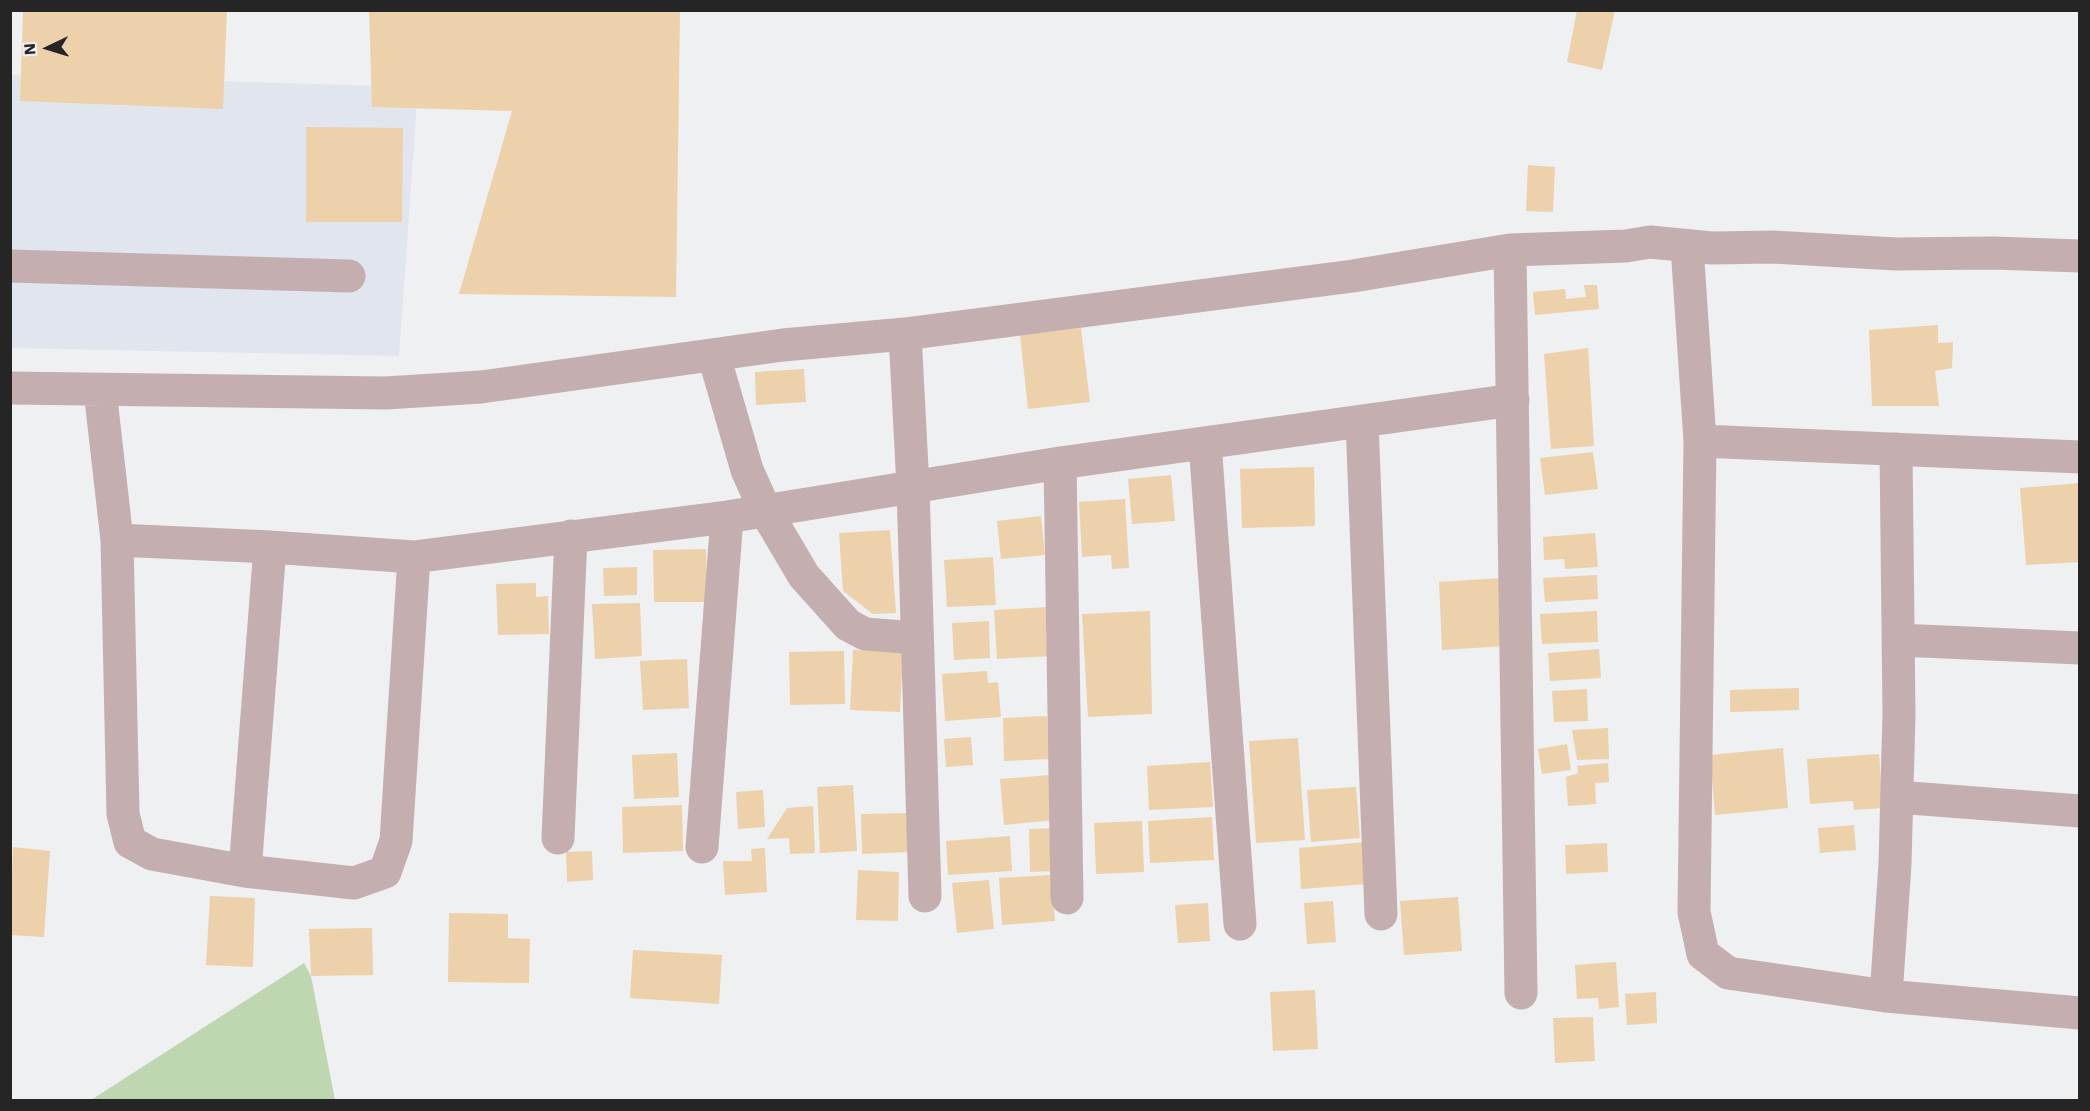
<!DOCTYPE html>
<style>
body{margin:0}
#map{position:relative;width:2090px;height:1111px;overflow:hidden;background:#eff0f1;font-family:"Work Sans",sans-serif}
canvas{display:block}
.frame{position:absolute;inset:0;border:12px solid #252526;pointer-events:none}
.north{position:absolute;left:18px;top:18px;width:60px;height:60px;-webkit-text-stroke:4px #eff0f1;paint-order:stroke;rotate:266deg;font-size:16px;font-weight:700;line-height:24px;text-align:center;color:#252526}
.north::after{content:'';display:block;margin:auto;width:21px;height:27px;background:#252526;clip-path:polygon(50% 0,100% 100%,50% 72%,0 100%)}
</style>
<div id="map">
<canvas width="2090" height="1111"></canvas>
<div class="frame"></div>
<div class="north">N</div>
</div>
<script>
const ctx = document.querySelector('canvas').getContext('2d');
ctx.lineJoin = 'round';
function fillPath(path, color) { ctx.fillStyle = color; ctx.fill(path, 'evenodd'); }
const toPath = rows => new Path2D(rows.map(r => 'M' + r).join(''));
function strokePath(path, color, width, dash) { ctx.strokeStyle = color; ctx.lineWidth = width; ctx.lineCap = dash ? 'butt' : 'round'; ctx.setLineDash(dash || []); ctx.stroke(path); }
const built = toPath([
 [11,75,418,87,399,356,11,348]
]);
const green = toPath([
 [304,963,311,976,335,1100,91,1100]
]);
const building = toPath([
 [23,10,227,10,223,109,20,101],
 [369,10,680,10,676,297,459,294,512,111,372,107],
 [1577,10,1615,10,1602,70,1567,62],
 [306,127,403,128,402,222,306,222],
 [1528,165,1555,167,1553,212,1526,211],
 [1584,285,1597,285,1599,309,1535,315,1533,292,1565,289,1566,299,1586,297],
 [1938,325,1938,343,1953,342,1952,368,1935,371,1939,406,1872,406,1869,330],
 [1081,328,1090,402,1028,409,1020,335],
 [1588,348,1594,446,1551,449,1544,354],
 [804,369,806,402,756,405,755,372],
 [1593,452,1598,489,1545,495,1540,458],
 [1314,467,1315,526,1242,528,1240,469],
 [1171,475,1175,521,1132,524,1128,479],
 [2080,483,2080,562,2026,565,2020,488],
 [1125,499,1129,568,1112,569,1111,555,1082,557,1079,502],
 [1041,516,1045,555,1001,559,997,521],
 [890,530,896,613,873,614,843,591,839,533],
 [1595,533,1598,567,1565,569,1564,559,1544,560,1543,537],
 [706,549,707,602,654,602,653,550],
 [993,557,996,605,947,607,944,560],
 [637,567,637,595,604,596,603,568],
 [1597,575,1598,599,1545,602,1543,578],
 [1501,578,1505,646,1442,650,1439,582],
 [536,583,536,597,548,596,549,634,498,635,496,584],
 [640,603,642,656,595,659,592,604],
 [1049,607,1052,656,997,659,994,610],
 [1150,611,1152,714,1088,717,1082,614],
 [1597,611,1598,642,1542,644,1540,614],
 [989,621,990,658,954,660,952,623],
 [1599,649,1601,678,1550,681,1548,653],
 [853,650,903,652,900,712,850,710],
 [844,651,845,704,790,705,789,652],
 [687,659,689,708,643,710,640,661],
 [987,671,988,683,998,682,1001,717,945,721,942,674],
 [1799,688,1799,710,1730,712,1730,690],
 [1587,689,1588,721,1554,722,1552,691],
 [1047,716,1049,759,1004,761,1003,718],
 [1608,728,1609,759,1577,760,1572,730],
 [971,737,973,765,946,767,944,739],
 [1298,738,1305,840,1256,843,1249,741],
 [1567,744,1571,770,1542,774,1538,749],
 [1783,748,1788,808,1715,815,1710,755],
 [677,753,679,797,634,799,632,755],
 [1879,754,1883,808,1854,810,1853,801,1810,804,1807,759],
 [1210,762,1213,807,1149,810,1147,766],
 [1608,763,1609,782,1595,783,1596,804,1568,806,1566,777,1578,773,1577,766],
 [1051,775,1054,820,1004,825,1000,779],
 [853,785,857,851,820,853,817,787],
 [1356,787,1360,838,1311,842,1307,790],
 [763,790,765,827,738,829,736,792],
 [682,805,683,851,623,853,622,807],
 [813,806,815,853,790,854,789,838,767,839,787,808],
 [908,813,909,852,862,854,861,814],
 [1212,817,1214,860,1150,863,1148,821],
 [1142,821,1144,872,1096,874,1094,823],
 [1854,825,1856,850,1820,853,1818,828],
 [1056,828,1058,871,1030,872,1029,829],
 [1010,836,1012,871,948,875,946,841],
 [1365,842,1368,884,1301,889,1299,848],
 [1607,843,1608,872,1566,874,1565,845],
 [13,847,50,851,44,937,10,935],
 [765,848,767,892,725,895,723,861,752,861,751,849],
 [592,851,593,880,567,882,566,852],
 [858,870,899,872,898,921,856,920],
 [1051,875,1055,921,1002,925,999,878],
 [989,880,994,929,957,933,952,883],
 [210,896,255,898,253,967,206,965],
 [1458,897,1462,951,1404,955,1400,901],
 [1333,901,1336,942,1307,944,1304,903],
 [1208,903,1210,941,1178,943,1175,905],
 [449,913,508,914,508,938,530,939,529,983,448,982],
 [372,928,373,975,311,976,309,929],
 [633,950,722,955,719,1004,630,998],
 [1616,962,1619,1007,1599,1009,1598,998,1577,999,1575,965],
 [1315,990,1318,1049,1273,1051,1270,992],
 [1656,992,1657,1023,1627,1025,1625,994],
 [1593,1017,1595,1061,1555,1063,1553,1018]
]);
const minor = toPath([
 [1687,246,1700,441,2080,457],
 [1510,250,1521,993],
 [10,266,349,276],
 [905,334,913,487,925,896],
 [714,356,747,470,765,510,804,576,848,625,865,634,917,638],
 [10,388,386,393,481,387,783,345,905,334,1353,276,1510,250,1626,246,1650,242,1712,248,1773,247,1896,254,1993,253,2080,256],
 [100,390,117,540,123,814,130,842,152,854,245,871,354,883,385,872,396,841,414,557],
 [1362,421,1381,914],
 [1700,441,1694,912,1703,954,1728,973,1886,996,1895,864,1899,714,1896,449],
 [1205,443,1240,924],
 [1060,463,1067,898],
 [117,540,270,547,414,557,727,517,1060,463,1513,400],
 [1899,640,2080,648],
 [1897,797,2080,811],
 [558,838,571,536],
 [702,847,727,517],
 [245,871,270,547],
 [1886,996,2080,1013]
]);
fillPath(built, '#e1e5ed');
fillPath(green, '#bed7b0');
fillPath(building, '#ecd1aa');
strokePath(minor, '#c5aeb0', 33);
</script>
